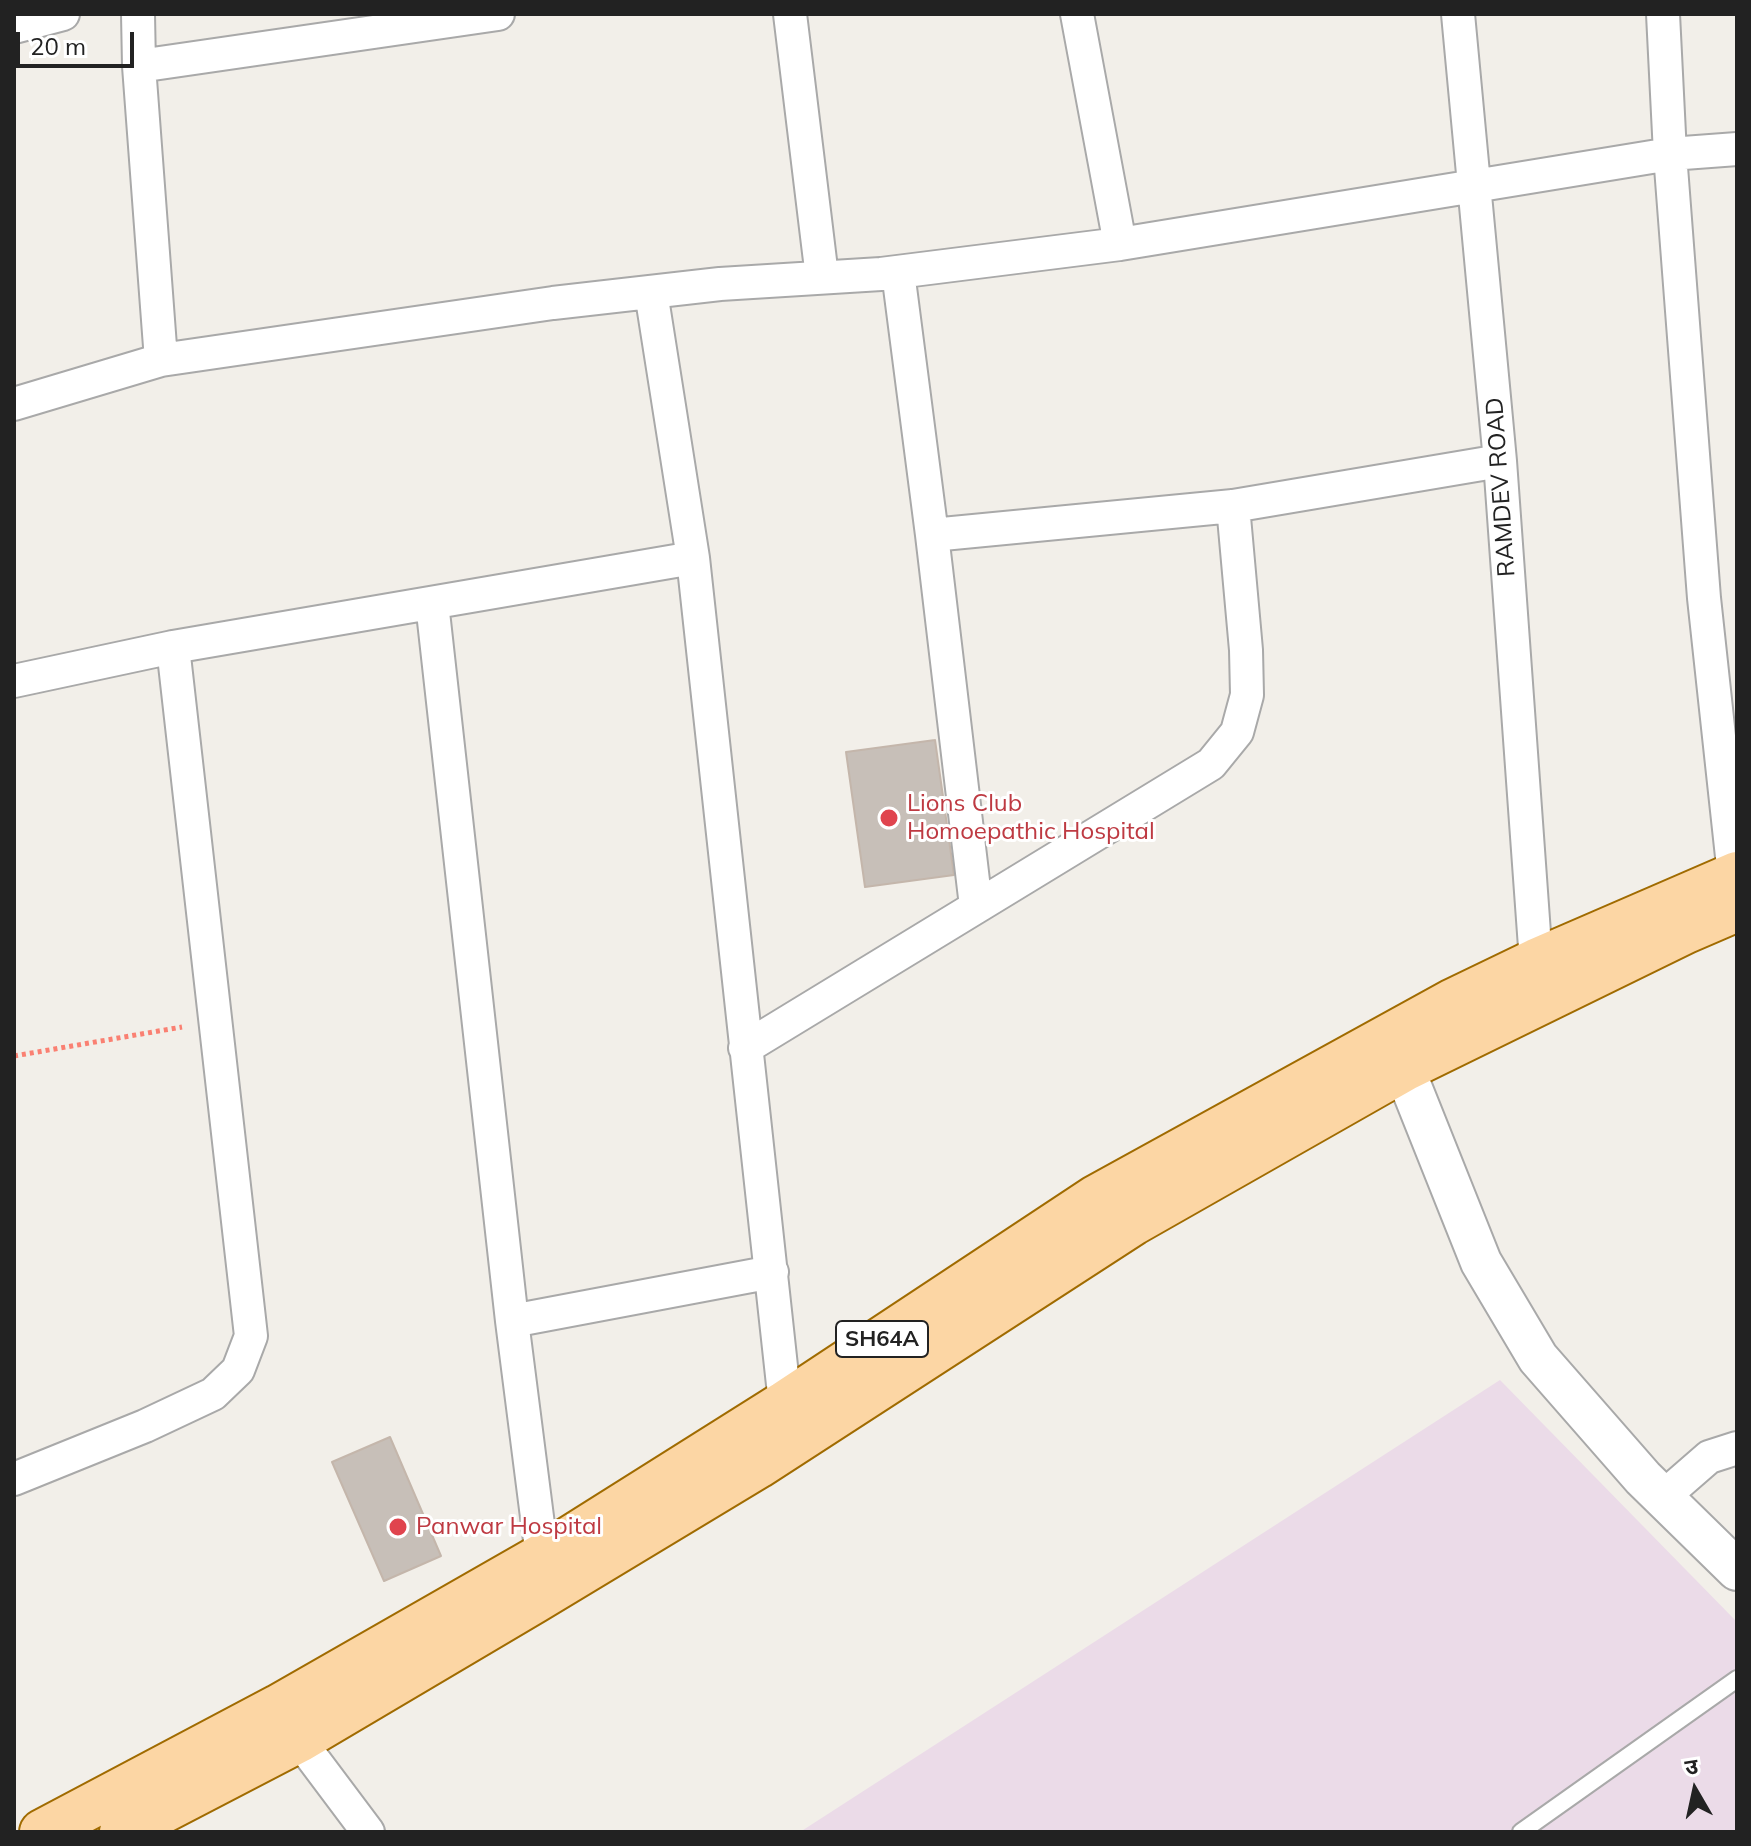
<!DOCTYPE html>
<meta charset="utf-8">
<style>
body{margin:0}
#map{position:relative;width:1751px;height:1846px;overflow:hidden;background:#f2efe9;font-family:Mulish,"Noto Sans Devanagari",sans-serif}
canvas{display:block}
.frame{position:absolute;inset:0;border:16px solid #222;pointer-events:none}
.north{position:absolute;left:1655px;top:1750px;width:80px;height:80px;-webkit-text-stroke:6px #fff;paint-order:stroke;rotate:351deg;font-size:22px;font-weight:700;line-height:32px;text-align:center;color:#222}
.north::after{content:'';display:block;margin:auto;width:28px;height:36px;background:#222;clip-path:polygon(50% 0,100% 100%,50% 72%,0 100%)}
.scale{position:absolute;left:16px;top:32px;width:118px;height:36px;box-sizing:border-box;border:4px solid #222;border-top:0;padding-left:10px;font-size:24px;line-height:28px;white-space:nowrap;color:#222;-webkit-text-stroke:6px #fff;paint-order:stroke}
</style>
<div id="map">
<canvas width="1751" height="1846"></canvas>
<div class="frame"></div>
<div class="north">उ</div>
<div class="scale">20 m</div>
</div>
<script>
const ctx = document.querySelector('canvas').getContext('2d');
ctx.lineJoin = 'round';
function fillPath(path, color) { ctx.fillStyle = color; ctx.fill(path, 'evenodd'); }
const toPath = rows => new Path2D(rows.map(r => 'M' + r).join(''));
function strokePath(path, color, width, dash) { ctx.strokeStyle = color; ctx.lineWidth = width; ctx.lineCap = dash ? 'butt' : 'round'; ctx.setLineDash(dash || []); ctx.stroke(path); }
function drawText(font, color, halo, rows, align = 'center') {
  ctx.font = font + ' Mulish,sans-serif'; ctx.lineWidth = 6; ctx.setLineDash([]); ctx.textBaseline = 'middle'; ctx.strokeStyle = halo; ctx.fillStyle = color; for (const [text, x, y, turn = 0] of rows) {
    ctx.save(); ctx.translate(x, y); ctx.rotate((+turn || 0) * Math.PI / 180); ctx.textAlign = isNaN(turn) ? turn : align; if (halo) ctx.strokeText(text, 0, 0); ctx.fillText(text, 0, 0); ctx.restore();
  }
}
const industrial = toPath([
 [1500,1380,1737,1622,1737,1832,800,1832]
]);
const building = toPath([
 [935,740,954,875,865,887,846,752,935,740],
 [390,1437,441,1556,384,1581,332,1462,390,1437]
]);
const path = toPath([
 [14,1056,182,1027]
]);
const service = toPath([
 [1521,1832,1737,1679]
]);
const minor = toPath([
 [138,14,139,66,161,360],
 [790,14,822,277],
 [1077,14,1120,244],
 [1458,14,1500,461,1536,961],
 [1663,14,1670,154,1704,598,1734,875],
 [14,27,63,14],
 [139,66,498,14],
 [898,272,932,535,976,906],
 [651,292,693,558],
 [14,404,161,360,553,303,720,284,881,274,1120,244,1670,154,1737,149],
 [932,535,1233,506,1500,461],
 [432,603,512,1321,542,1556],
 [14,681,173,647,693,558,785,1403],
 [745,1048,1211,764,1237,732,1247,695,1246,650,1233,506],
 [512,1321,772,1272],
 [14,1479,145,1426,213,1394,238,1370,251,1336,173,647],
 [1663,1497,1709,1457,1737,1448],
 [299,1740,368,1832]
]);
const tertiary = toPath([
 [1392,1039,1481,1262,1538,1358,1643,1478,1737,1570]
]);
const primary = toPath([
 [42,1832,278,1707,542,1556,785,1403,1095,1198,1453,1001,1536,961,1737,874],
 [122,1832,299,1740,534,1601,758,1466,1133,1223,1404,1069,1686,931,1737,909]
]);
const markers = [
 [889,818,10,"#e0444e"],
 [398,1527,10,"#e0444e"]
];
const shields = [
 [882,1339,92]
];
const shieldNames = [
 ["SH64A",882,1339]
];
const streetNames = [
 ["RAMDEV ROAD",1501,487,-94]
];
const healthNames = [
 ["Lions Club",907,804],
 ["Homoepathic Hospital",907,832],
 ["Panwar Hospital",416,1527]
];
fillPath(industrial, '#ebdbe8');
fillPath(building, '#c7bfb8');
strokePath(building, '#c4b6ab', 2);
strokePath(service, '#a9a9a9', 20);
strokePath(minor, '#a9a9a9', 36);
strokePath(tertiary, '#a9a9a9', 44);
strokePath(primary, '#a06b00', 48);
strokePath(path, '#fa8072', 5, [4, 4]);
strokePath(service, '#fff', 16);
strokePath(minor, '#fff', 32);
strokePath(tertiary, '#fff', 40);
strokePath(primary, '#fcd6a4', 44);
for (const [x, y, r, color] of markers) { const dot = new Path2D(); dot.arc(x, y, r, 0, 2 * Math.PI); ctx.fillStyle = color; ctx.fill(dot); strokePath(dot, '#fff', 3); }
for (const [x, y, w] of shields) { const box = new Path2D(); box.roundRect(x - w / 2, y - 18, w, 36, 6); ctx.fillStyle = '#fff'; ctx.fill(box); strokePath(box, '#222', 2); }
drawText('bold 22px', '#222', null, shieldNames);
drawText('24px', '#222', '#fff', streetNames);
drawText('24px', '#be3a42', '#fff', healthNames, 'left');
</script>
